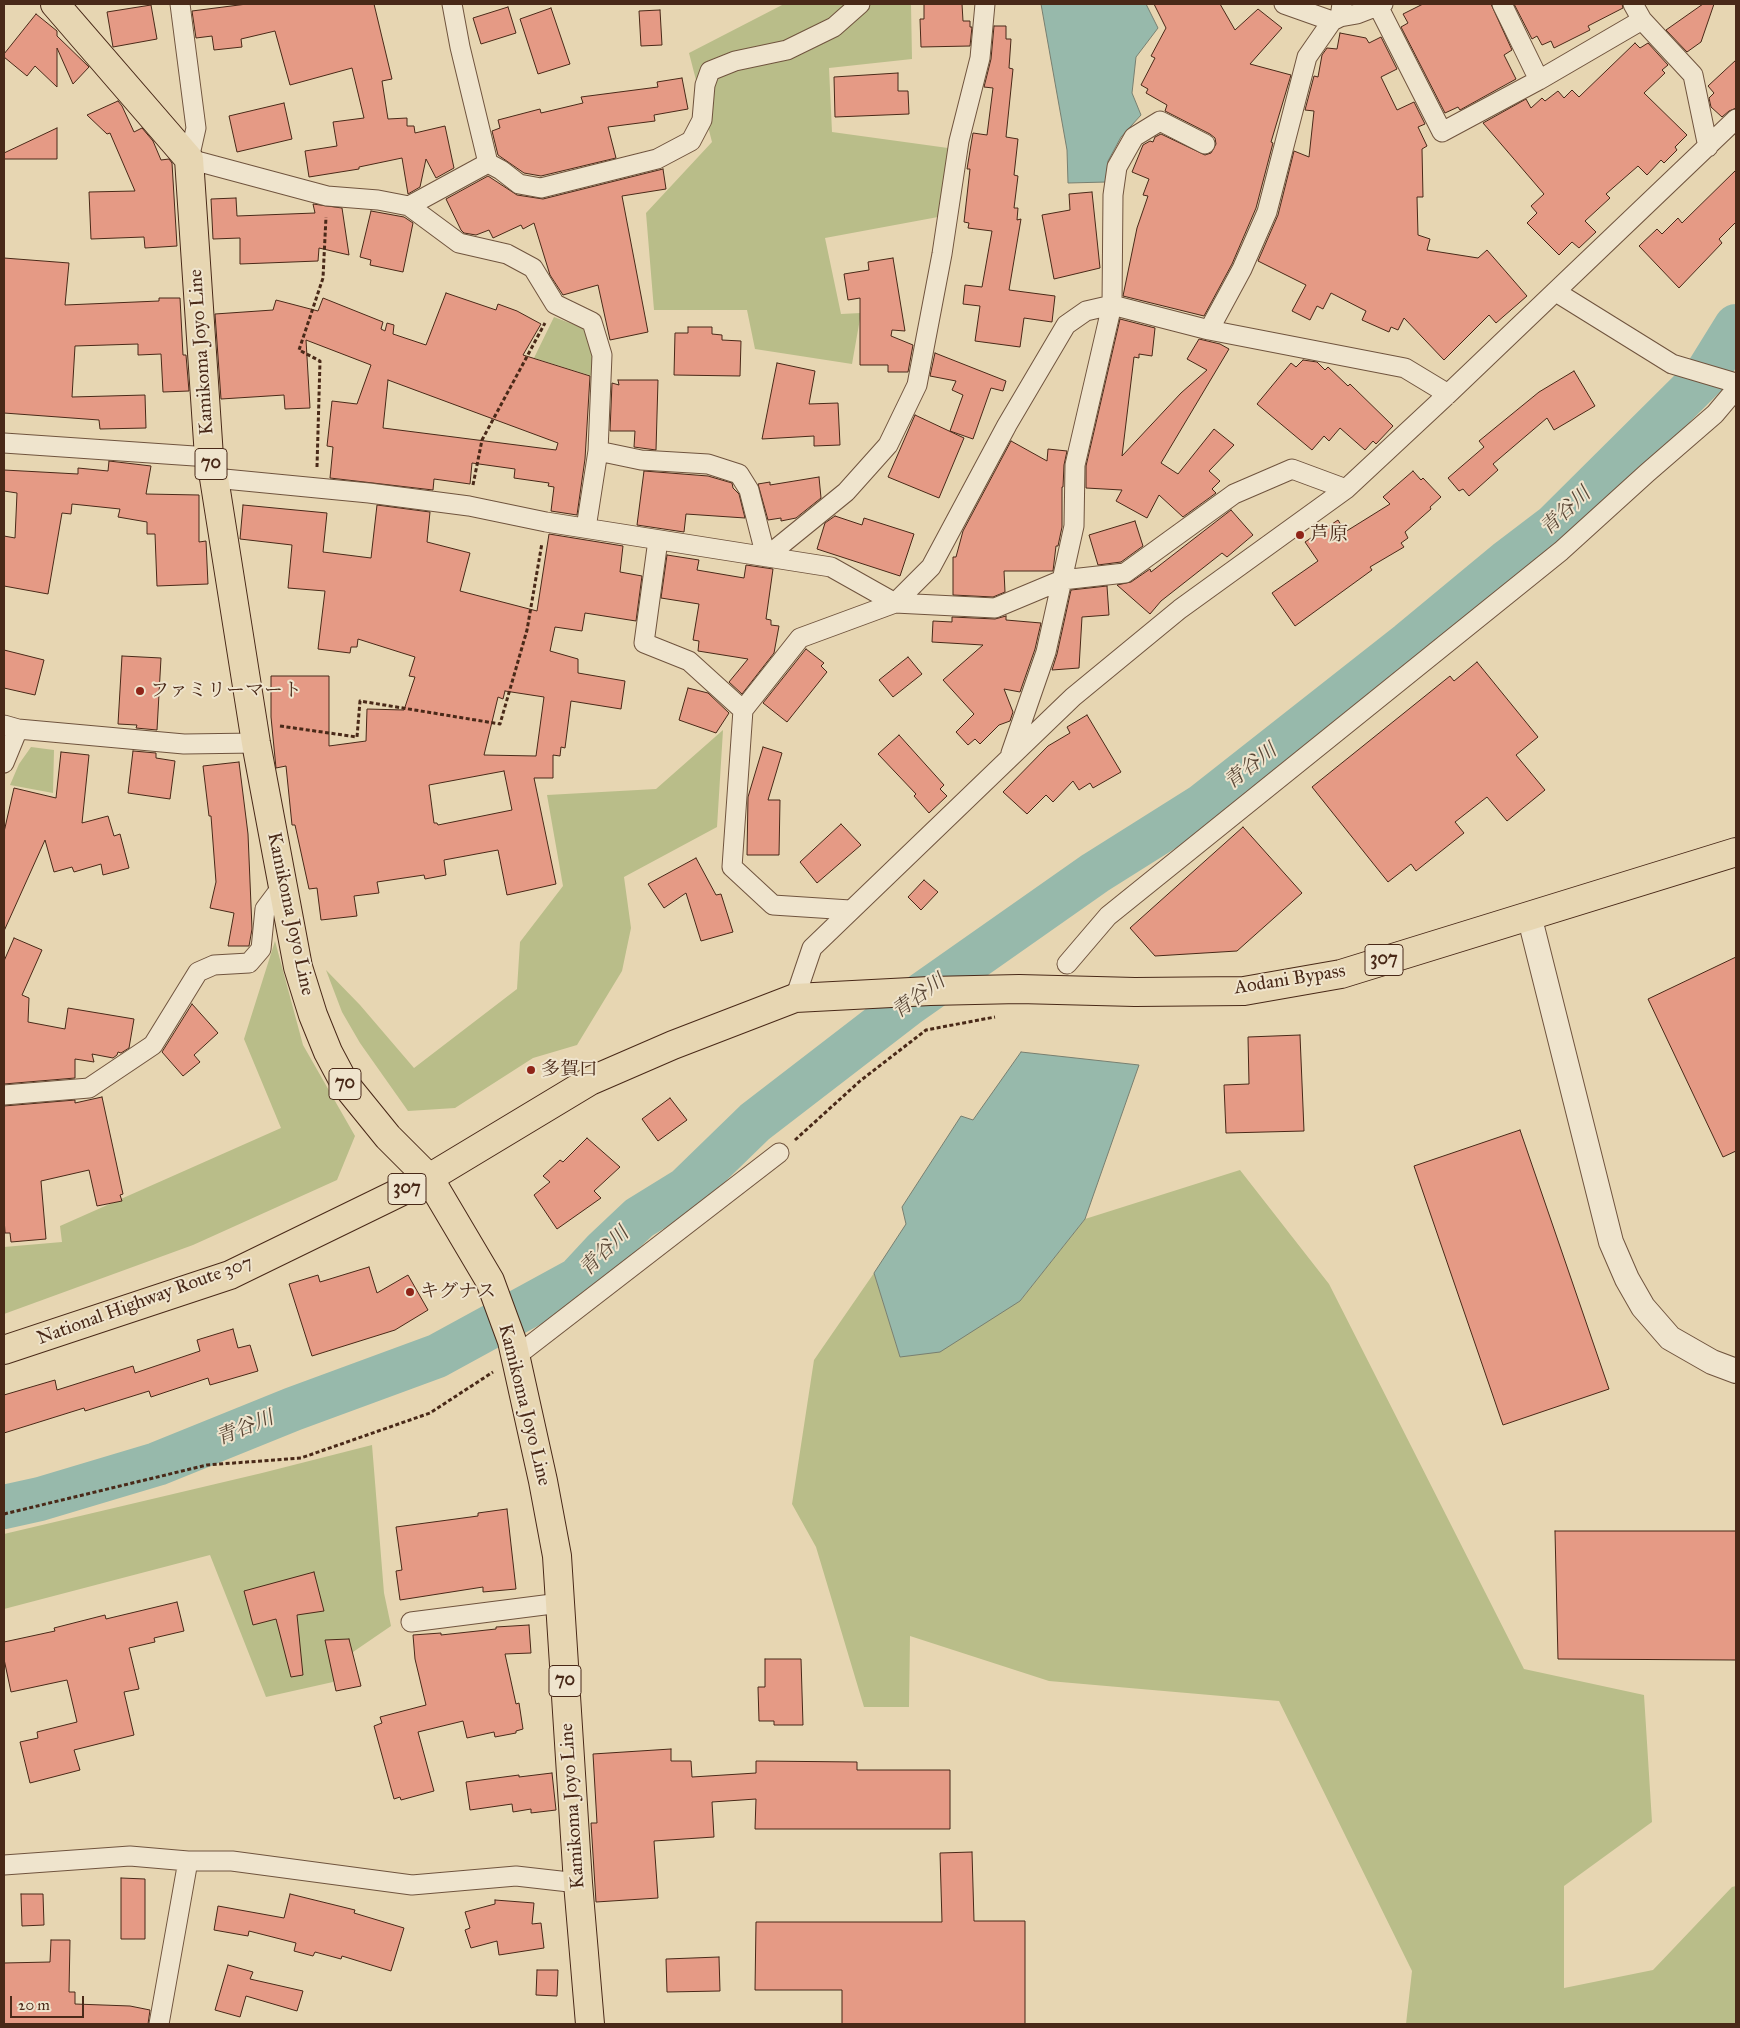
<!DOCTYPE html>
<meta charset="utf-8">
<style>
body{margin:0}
#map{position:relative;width:1740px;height:2028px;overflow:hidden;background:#e7d6b2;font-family:"IM FELL Great Primer",serif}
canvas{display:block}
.frame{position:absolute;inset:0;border:5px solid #492918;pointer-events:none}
.scale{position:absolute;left:10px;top:1996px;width:74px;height:22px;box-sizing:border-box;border:2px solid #492918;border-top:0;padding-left:6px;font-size:15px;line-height:18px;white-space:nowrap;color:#492918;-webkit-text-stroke:4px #efe4cd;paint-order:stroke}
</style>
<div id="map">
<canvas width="1740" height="2028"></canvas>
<div class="frame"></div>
<div class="scale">20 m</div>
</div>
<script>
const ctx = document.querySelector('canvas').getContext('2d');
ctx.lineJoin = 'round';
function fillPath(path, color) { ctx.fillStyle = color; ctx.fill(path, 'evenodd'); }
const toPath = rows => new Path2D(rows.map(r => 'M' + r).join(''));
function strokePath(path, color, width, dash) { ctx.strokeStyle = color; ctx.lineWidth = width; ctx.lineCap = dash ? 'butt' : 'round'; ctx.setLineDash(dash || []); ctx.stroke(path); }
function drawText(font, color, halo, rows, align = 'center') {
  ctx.font = font + ' "IM FELL Great Primer","Noto Serif JP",serif'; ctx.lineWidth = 4; ctx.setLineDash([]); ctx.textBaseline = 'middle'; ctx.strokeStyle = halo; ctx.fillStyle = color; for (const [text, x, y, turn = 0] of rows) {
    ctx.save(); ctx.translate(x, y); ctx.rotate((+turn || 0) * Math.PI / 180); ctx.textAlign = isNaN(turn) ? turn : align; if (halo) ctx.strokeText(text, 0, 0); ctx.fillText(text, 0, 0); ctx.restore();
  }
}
const green = toPath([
 [784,4,911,4,912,59,829,68,832,132,948,148,938,217,825,238,841,314,861,313,852,364,755,349,747,310,654,310,646,213,712,142,689,53],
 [554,317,583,328,595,356,592,376,534,358],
 [723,730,717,827,624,877,631,928,622,971,577,1045,533,1058,455,1108,408,1111,360,1043,342,1012,326,970,360,1005,414,1068,517,989,520,942,563,886,547,795,656,789],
 [31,747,54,750,53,793,10,785,19,764],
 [275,941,303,1045,355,1136,337,1180,193,1245,4,1314,4,1247,62,1242,60,1226,281,1128,244,1039],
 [1240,1170,1329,1284,1524,1669,1644,1695,1652,1822,1564,1886,1564,1988,1653,1970,1732,1887,1736,1886,1735,2024,1406,2024,1412,1971,1279,1701,1049,1681,910,1636,909,1707,864,1707,816,1547,792,1504,814,1360,874,1273,900,1357,1020,1301,1085,1219],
 [372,1445,384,1593,391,1626,353,1652,333,1682,266,1697,210,1555,4,1609,4,1534,262,1473]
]);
const water = toPath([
 [1041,4,1146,4,1158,28,1136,57,1132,93,1141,115,1121,137,1108,161,1107,182,1068,183,1067,150,1041,4],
 [1021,1052,1139,1065,1085,1219,1020,1301,940,1352,900,1357,874,1273,906,1224,902,1207,961,1116,973,1120,1021,1052]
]);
const river = toPath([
 [4,1507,40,1499,157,1464,293,1409,437,1356,578,1279,604,1251,639,1218,686,1189,755,1122,907,1005,1095,873,1203,805,1409,643,1508,561,1554,526,1705,376,1736,326]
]);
const building = toPath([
 [247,4,374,4,392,79,382,81,388,119,407,118,407,126,414,126,415,133,445,126,454,168,436,178,426,159,420,187,408,194,402,158,359,167,359,169,309,177,305,151,337,146,333,122,364,118,352,68,290,85,275,31,241,39,242,47,214,50,212,36,196,38,192,11,247,4],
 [924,4,962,4,963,21,970,21,970,27,972,27,970,46,921,47,920,19,924,19,924,4],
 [1154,4,1220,4,1235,30,1258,9,1282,28,1250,64,1291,75,1271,142,1273,143,1256,208,1232,264,1204,316,1123,296,1137,228,1148,196,1143,195,1149,179,1132,172,1143,145,1150,141,1153,142,1155,137,1161,134,1205,155,1211,153,1216,144,1215,138,1210,134,1165,111,1167,105,1146,93,1148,89,1141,85,1155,58,1151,56,1166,28,1154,4],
 [1423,4,1491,4,1512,50,1504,55,1516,79,1460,110,1458,107,1445,113,1401,27,1408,23,1403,14,1423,4],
 [1514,4,1622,4,1623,8,1588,26,1590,30,1554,48,1551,41,1542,45,1537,36,1532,39,1514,4],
 [1703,4,1714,4,1701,42,1687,52,1666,30,1703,4],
 [151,5,157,39,113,47,107,12,151,5],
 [508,7,516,33,481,44,473,18,508,7],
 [551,8,570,64,538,74,520,19,551,8],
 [660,10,662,45,641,46,639,11,660,10],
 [36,14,57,31,57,36,89,67,73,84,57,48,57,87,35,66,27,76,4,57,4,54,36,14],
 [994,26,1006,26,1006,39,1011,39,1009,68,1013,69,1006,137,1018,139,1014,175,1018,176,1014,208,1018,208,1017,220,1021,219,1009,290,1055,296,1052,322,1024,318,1020,347,975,341,980,306,963,304,965,285,982,287,992,231,968,228,969,223,964,222,970,169,967,169,973,133,987,135,993,88,984,87,991,59,994,26],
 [1340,33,1366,38,1369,43,1381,37,1397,69,1381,77,1397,110,1414,102,1425,124,1418,127,1427,146,1422,149,1423,197,1417,197,1418,235,1430,239,1427,250,1478,258,1487,250,1527,296,1496,323,1489,315,1444,360,1404,318,1398,330,1391,327,1389,332,1362,320,1366,311,1331,293,1323,309,1317,306,1310,320,1292,311,1306,285,1258,261,1278,215,1294,151,1309,157,1314,111,1305,110,1314,76,1318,77,1322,55,1327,48,1337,49,1340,33],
 [1635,43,1640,48,1648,43,1668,65,1662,70,1665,73,1644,93,1687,135,1675,147,1677,150,1664,163,1661,160,1647,175,1638,166,1606,194,1610,198,1585,221,1596,232,1579,248,1572,242,1559,255,1527,223,1537,213,1531,206,1544,194,1483,123,1526,99,1531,108,1542,98,1545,101,1558,91,1564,98,1572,90,1579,97,1635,43],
 [1736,60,1736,108,1729,111,1722,117,1711,107,1709,98,1714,93,1708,86,1736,60],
 [898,73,898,91,908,91,909,114,835,117,834,77,898,73],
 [682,78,688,109,654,115,655,121,608,127,616,158,541,176,524,173,498,155,492,131,500,128,498,120,540,109,541,113,583,103,581,97,658,87,657,82,682,78],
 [118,101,122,106,134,132,142,128,153,141,161,160,169,159,172,163,177,246,145,248,144,237,91,239,89,192,135,191,110,133,107,134,87,115,118,101],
 [284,103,292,139,237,152,229,116,284,103],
 [57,128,57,159,4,159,4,153,57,128],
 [663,169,666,189,622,196,648,332,610,340,598,285,563,295,550,275,534,223,523,229,521,225,493,238,489,230,476,235,464,233,461,230,446,199,488,176,517,195,543,199,663,169],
 [1736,170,1736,222,1719,239,1722,243,1679,288,1639,246,1657,229,1662,234,1678,218,1682,223,1736,170],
 [1092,192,1100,268,1054,279,1042,215,1070,210,1069,194,1092,192],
 [236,198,237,216,315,213,313,204,342,208,349,255,319,248,318,261,240,264,240,238,213,239,211,199,236,198],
 [371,211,404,217,413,223,403,272,370,265,371,260,360,257,371,211],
 [4,258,69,263,65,305,159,301,159,298,180,298,183,355,186,355,189,391,163,392,161,354,138,355,138,344,75,346,72,397,145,395,146,428,100,429,99,420,4,413,4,258],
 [893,258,905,331,892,330,891,336,913,345,908,372,888,372,888,365,860,365,860,298,848,300,844,274,869,270,868,262,893,258],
 [446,293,496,310,498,304,517,311,541,324,523,355,590,376,585,459,577,515,551,511,554,487,548,486,549,483,514,478,515,469,472,463,470,484,434,479,433,490,330,478,333,447,327,446,332,401,357,404,371,365,306,340,310,408,285,409,284,395,221,399,215,314,273,310,276,300,318,311,323,298,383,322,381,329,385,331,387,323,394,325,393,334,426,345,446,293],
 [388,380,558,443,556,450,383,428,388,380],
 [1120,319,1155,328,1152,356,1139,354,1139,358,1134,357,1122,456,1181,393,1207,370,1187,359,1199,339,1220,344,1229,349,1161,463,1178,474,1214,429,1234,445,1209,471,1220,481,1212,489,1216,493,1183,517,1159,495,1147,518,1116,501,1122,490,1086,488,1086,466,1120,319],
 [688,327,712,327,712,334,722,335,722,340,741,341,740,376,674,375,675,333,688,333,688,327],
 [935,353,1006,381,1003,391,991,388,973,439,950,431,963,395,952,390,956,381,930,376,935,353],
 [1303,360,1317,362,1325,370,1328,367,1348,386,1350,384,1393,426,1376,444,1373,441,1365,450,1340,428,1329,441,1324,436,1312,450,1257,404,1291,363,1296,367,1303,360],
 [777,363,815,371,809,404,838,403,840,445,814,446,814,436,762,439,777,363],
 [1574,371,1595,406,1554,430,1547,418,1493,464,1498,470,1469,496,1463,489,1459,491,1448,478,1484,447,1479,441,1539,392,1574,371],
 [618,380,658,380,656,450,634,447,635,431,610,431,612,383,619,385,618,380],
 [915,415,964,438,939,498,888,477,915,415],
 [1011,441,1047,461,1048,449,1067,451,1064,465,1063,487,1062,487,1062,527,1058,546,1056,546,1053,571,1004,571,1005,592,993,597,953,595,953,557,956,557,963,531,1011,441],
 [109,461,151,466,146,494,199,495,199,542,206,541,208,584,157,586,155,534,147,534,147,522,118,517,120,509,72,504,71,514,62,513,48,594,4,586,4,536,15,538,17,493,4,491,4,470,78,474,78,468,108,471,109,461],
 [644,471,708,476,732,483,733,488,739,494,745,518,686,514,684,532,637,525,644,471],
 [1413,471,1421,480,1423,478,1441,497,1430,507,1431,509,1405,532,1408,538,1401,543,1404,547,1370,567,1372,570,1295,626,1272,593,1318,561,1305,542,1338,520,1345,532,1390,504,1383,497,1413,471],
 [819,477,821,498,796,518,781,521,781,518,768,520,758,484,770,482,770,485,819,477],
 [243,505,327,513,323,552,371,558,377,505,430,512,427,542,470,553,460,591,537,611,549,534,623,546,620,572,642,576,636,621,585,613,582,631,555,627,550,651,578,659,578,673,625,681,621,709,571,701,565,748,561,747,560,756,553,755,553,778,534,778,556,884,507,895,498,850,444,860,446,875,425,879,424,875,377,882,379,893,354,896,357,916,321,920,317,888,309,889,295,825,292,825,286,766,276,768,271,717,271,676,329,676,329,746,366,741,367,709,404,710,415,677,409,676,415,657,358,639,357,647,351,647,350,653,318,649,325,591,288,588,292,545,240,539,243,505],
 [505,691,544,697,536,756,484,755,498,697,503,699,505,691],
 [504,771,512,810,438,825,437,823,434,823,429,785,504,771],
 [1231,510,1253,535,1227,557,1222,553,1161,601,1150,614,1117,585,1131,582,1150,569,1151,572,1231,510],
 [835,516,862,525,864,518,914,534,900,576,817,549,825,523,835,516],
 [1135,521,1143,546,1121,562,1098,565,1089,535,1135,521],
 [667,555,699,560,697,570,744,578,746,565,773,569,766,619,771,620,771,625,779,626,774,653,742,694,729,682,748,659,698,651,699,641,693,640,699,604,661,598,667,555],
 [1107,586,1109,615,1082,617,1079,668,1052,670,1057,654,1071,590,1107,586],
 [1006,616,1006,620,1041,623,1035,649,1020,692,1004,689,1013,712,1010,721,999,725,980,744,975,739,968,745,956,732,974,714,943,680,983,645,932,642,933,621,952,622,952,617,995,619,1006,616],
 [806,649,824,663,821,666,827,672,787,722,763,703,806,649],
 [4,650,44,660,35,695,4,688,4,650],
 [122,656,161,658,157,730,136,728,137,725,118,724,122,656],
 [908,657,922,674,893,697,879,680,908,657],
 [1477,662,1538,737,1516,755,1545,790,1507,821,1487,797,1455,822,1464,833,1416,871,1411,864,1388,882,1312,787,1450,676,1454,681,1477,662],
 [688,688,708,693,729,713,716,733,679,720,688,688],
 [1087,715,1121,772,1093,788,1090,783,1079,790,1073,781,1053,802,1046,795,1027,814,1003,792,1048,746,1070,733,1067,727,1087,715],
 [899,735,944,785,940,789,947,796,929,813,914,796,916,794,878,754,899,735],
 [763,747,782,753,768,800,780,800,779,855,747,855,748,797,763,747],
 [133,751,156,753,156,758,175,761,170,799,128,793,133,751],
 [61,752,89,755,82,823,108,816,114,836,120,834,129,868,103,875,101,864,74,872,72,867,54,872,45,840,4,931,4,832,14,788,56,798,61,752],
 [239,762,248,834,252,929,249,946,228,946,234,913,210,908,216,882,211,816,209,816,203,766,239,762],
 [841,824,861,845,817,883,800,862,841,824],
 [1243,827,1302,893,1237,951,1155,956,1130,928,1243,827],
 [696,858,716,895,721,894,733,932,701,941,686,893,664,908,648,884,696,858],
 [924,880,938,892,921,910,908,897,924,880],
 [14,938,42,950,22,995,29,998,28,1022,65,1029,68,1008,134,1019,129,1048,121,1053,118,1052,117,1055,113,1058,92,1054,94,1062,75,1059,75,1078,4,1084,4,961,14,938],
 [1736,957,1736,1151,1723,1157,1648,999,1736,957],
 [192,1004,218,1033,194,1055,200,1062,183,1076,162,1052,192,1004],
 [1300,1035,1304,1131,1226,1133,1224,1085,1249,1084,1248,1037,1300,1035],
 [102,1097,123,1194,120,1195,122,1201,97,1206,89,1170,41,1181,46,1239,11,1242,10,1233,5,1233,4,1218,4,1106,75,1100,75,1103,102,1097],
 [670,1098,687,1120,658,1141,642,1119,670,1098],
 [1520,1130,1609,1389,1503,1425,1414,1166,1520,1130],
 [587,1138,620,1167,594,1191,601,1198,557,1229,534,1195,550,1182,543,1176,560,1160,563,1162,587,1138],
 [369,1267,377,1293,408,1275,428,1310,395,1330,312,1356,289,1284,318,1275,320,1282,369,1267],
 [233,1329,238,1348,250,1345,258,1371,210,1385,208,1378,151,1397,149,1391,85,1411,84,1408,4,1433,4,1395,55,1380,57,1390,133,1366,135,1373,200,1351,197,1340,233,1329],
 [507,1509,516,1589,483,1592,483,1587,400,1600,396,1571,402,1570,396,1527,478,1516,478,1513,507,1509],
 [1555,1531,1736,1531,1736,1660,1558,1659,1555,1531],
 [314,1572,324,1611,297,1615,303,1675,291,1677,276,1619,253,1625,244,1591,314,1572],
 [177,1602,184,1631,154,1638,155,1642,129,1648,139,1689,124,1692,134,1735,74,1750,80,1770,30,1783,20,1742,38,1738,37,1732,77,1722,67,1680,11,1692,4,1659,4,1642,55,1631,54,1628,105,1615,106,1619,177,1602],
 [529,1625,531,1653,505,1654,516,1704,519,1703,523,1729,516,1731,516,1733,495,1737,494,1732,467,1738,463,1721,418,1732,434,1791,401,1800,400,1797,394,1799,374,1726,382,1723,380,1717,426,1705,415,1659,413,1635,441,1633,441,1635,496,1629,496,1627,529,1625],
 [349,1639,361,1686,336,1691,325,1640,349,1639],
 [765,1659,801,1659,803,1725,774,1725,774,1721,759,1721,758,1687,765,1687,765,1659],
 [671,1749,671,1761,691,1761,692,1777,756,1773,756,1761,857,1762,857,1770,950,1770,950,1829,755,1829,756,1799,712,1802,714,1837,654,1841,658,1898,596,1902,591,1823,597,1823,593,1754,671,1749],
 [552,1773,556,1810,531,1813,531,1809,513,1812,512,1804,470,1810,466,1782,519,1775,519,1777,552,1773],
 [972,1852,974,1921,1025,1921,1025,2024,842,2024,842,1990,755,1990,756,1922,942,1922,940,1853,972,1852],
 [121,1878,145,1879,145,1939,121,1939,121,1878],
 [21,1894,43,1894,44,1925,22,1926,21,1894],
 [290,1894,355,1910,354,1913,404,1928,391,1971,342,1956,341,1959,315,1952,313,1956,294,1951,296,1943,249,1931,248,1936,214,1930,218,1906,284,1918,290,1894],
 [495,1900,534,1903,532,1924,541,1923,544,1948,499,1955,497,1941,471,1948,465,1930,470,1928,465,1912,495,1904,495,1900],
 [51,1940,70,1940,69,1992,75,1992,75,2004,130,2006,150,2010,148,2024,4,2024,4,1963,50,1962,51,1940],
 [719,1957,720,1991,667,1992,666,1959,719,1957],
 [228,1965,253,1972,250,1979,303,1991,297,2011,246,1996,240,2017,215,2010,228,1965],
 [537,1970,558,1970,557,1996,536,1995,537,1970]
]);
const path = toPath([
 [317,467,320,361,299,350,323,278,326,217],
 [473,485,482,440,545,323],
 [280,726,357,737,360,701,500,724,527,630,542,543],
 [795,1140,860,1081,926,1030,995,1017],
 [4,1514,207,1465,301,1458,430,1413,493,1372]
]);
const minor = toPath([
 [180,4,196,128,189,159,327,196,378,200,409,206,459,243,507,254,533,268,555,304,592,322,602,355,598,451,586,528],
 [1284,4,1332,21],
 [1502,4,1539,80,1642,20,1693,75,1708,147],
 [1633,4,1642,20],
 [1378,6,1442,132,1539,80],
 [1340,17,1357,14,1383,4],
 [488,163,501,170,519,184,541,188,657,159,691,141,702,120,705,85,710,71,735,61,787,50,834,27,860,4],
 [409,206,488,163,460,47,452,4],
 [1556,292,1672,364,1736,383],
 [1209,330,1242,269,1267,212,1307,57,1332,21,1340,17,1342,4],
 [4,443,209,457],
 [598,451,641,460,708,464,739,474,749,490,766,557,846,492,888,445,917,385,942,254,959,141,980,58,985,4],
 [214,478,369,493,469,506,546,522,831,567,895,603,995,608,1062,580,1125,573,1234,494,1292,469,1346,489],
 [658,540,644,643,689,661,743,710,732,867,773,905,850,910],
 [743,710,800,638,895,603,931,567,1007,425,1066,325,1086,311,1112,305,1209,330,1405,368,1448,394],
 [4,725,18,729,184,744,256,743],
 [1011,753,1046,652,1074,526,1075,465,1112,305,1113,195,1117,167,1134,137,1160,121,1205,144],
 [4,763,18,729],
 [1067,964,1108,916,1561,551,1647,473,1715,414,1736,389],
 [795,998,812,948,1073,697,1180,609,1346,489,1448,394,1736,119],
 [4,1095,89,1088,153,1045,198,972,214,965,249,963,261,949,265,909,283,885],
 [515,1357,779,1153],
 [411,1622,560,1603],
 [4,1865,130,1856,188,1861,232,1861,412,1885,516,1876,578,1883],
 [159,2024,188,1861]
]);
const tertiary = toPath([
 [1529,915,1611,1242,1627,1279,1643,1307,1670,1338,1712,1362,1736,1371]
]);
const primary = toPath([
 [55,4,189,159,209,457,214,478,256,743,298,967,313,1015,328,1052,345,1084,388,1137,429,1178,490,1281,512,1341,543,1481,557,1556,578,1883,590,2024]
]);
const trunk = toPath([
 [4,1350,230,1275,429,1178,590,1081,673,1045,795,998,930,991,1019,989,1135,992,1244,991,1341,974,1736,852]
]);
const markers = [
 [1300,535,5,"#8f2418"],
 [140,691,5,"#8f2418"],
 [531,1070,5,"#8f2418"],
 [410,1292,5,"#8f2418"]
];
const shields = [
 [211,464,32],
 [1384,960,38],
 [345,1084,32],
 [407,1189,38],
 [565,1681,32]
];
const shieldNames = [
 ["70",211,464],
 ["307",1384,960],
 ["70",345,1084],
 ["307",407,1189],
 ["70",565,1681]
];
const streetNames = [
 ["Kamikoma Joyo Line",202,352,-94],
 ["Kamikoma Joyo Line",290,914,78],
 ["Aodani Bypass",1290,980,-9],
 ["National Highway Route 307",145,1301,-20],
 ["Kamikoma Joyo Line",524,1405,76],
 ["Kamikoma Joyo Line",573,1806,-94]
];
const poiNames = [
 ["芦原",1310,535],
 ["ファミリーマート",150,691],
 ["多賀口",541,1070],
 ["キグナス",420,1292]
];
const waterNames = [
 ["青谷川",1566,512,-43],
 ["青谷川",1251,767,-38],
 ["青谷川",919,997,-36],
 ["青谷川",605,1252,-45],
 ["青谷川",245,1429,-22]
];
fillPath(green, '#b9bd89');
fillPath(water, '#97b9ab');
strokePath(water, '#787f70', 1);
strokePath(river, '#97b9ab', 44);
fillPath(building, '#e59a85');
strokePath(building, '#492918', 1);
strokePath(minor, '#70543e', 21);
strokePath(tertiary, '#70543e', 26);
strokePath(primary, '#492918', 30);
strokePath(trunk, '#492918', 30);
strokePath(path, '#492918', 3, [4, 2.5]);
strokePath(minor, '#efe4cd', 19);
strokePath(tertiary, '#efe4cd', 24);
strokePath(primary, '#e7d6b2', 28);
strokePath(trunk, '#e7d6b2', 28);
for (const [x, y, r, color] of markers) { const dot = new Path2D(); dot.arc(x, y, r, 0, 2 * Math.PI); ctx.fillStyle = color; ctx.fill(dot); strokePath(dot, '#efe4cd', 2); }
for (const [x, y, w] of shields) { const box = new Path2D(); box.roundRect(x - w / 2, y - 15.5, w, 31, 4); ctx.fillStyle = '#efe4cd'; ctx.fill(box); strokePath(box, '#492918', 1); }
drawText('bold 18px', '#492918', null, shieldNames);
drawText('19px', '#492918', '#efe4cd', streetNames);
drawText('19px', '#492918', '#efe4cd', poiNames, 'left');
drawText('italic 20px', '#594635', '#efe4cd', waterNames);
</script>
